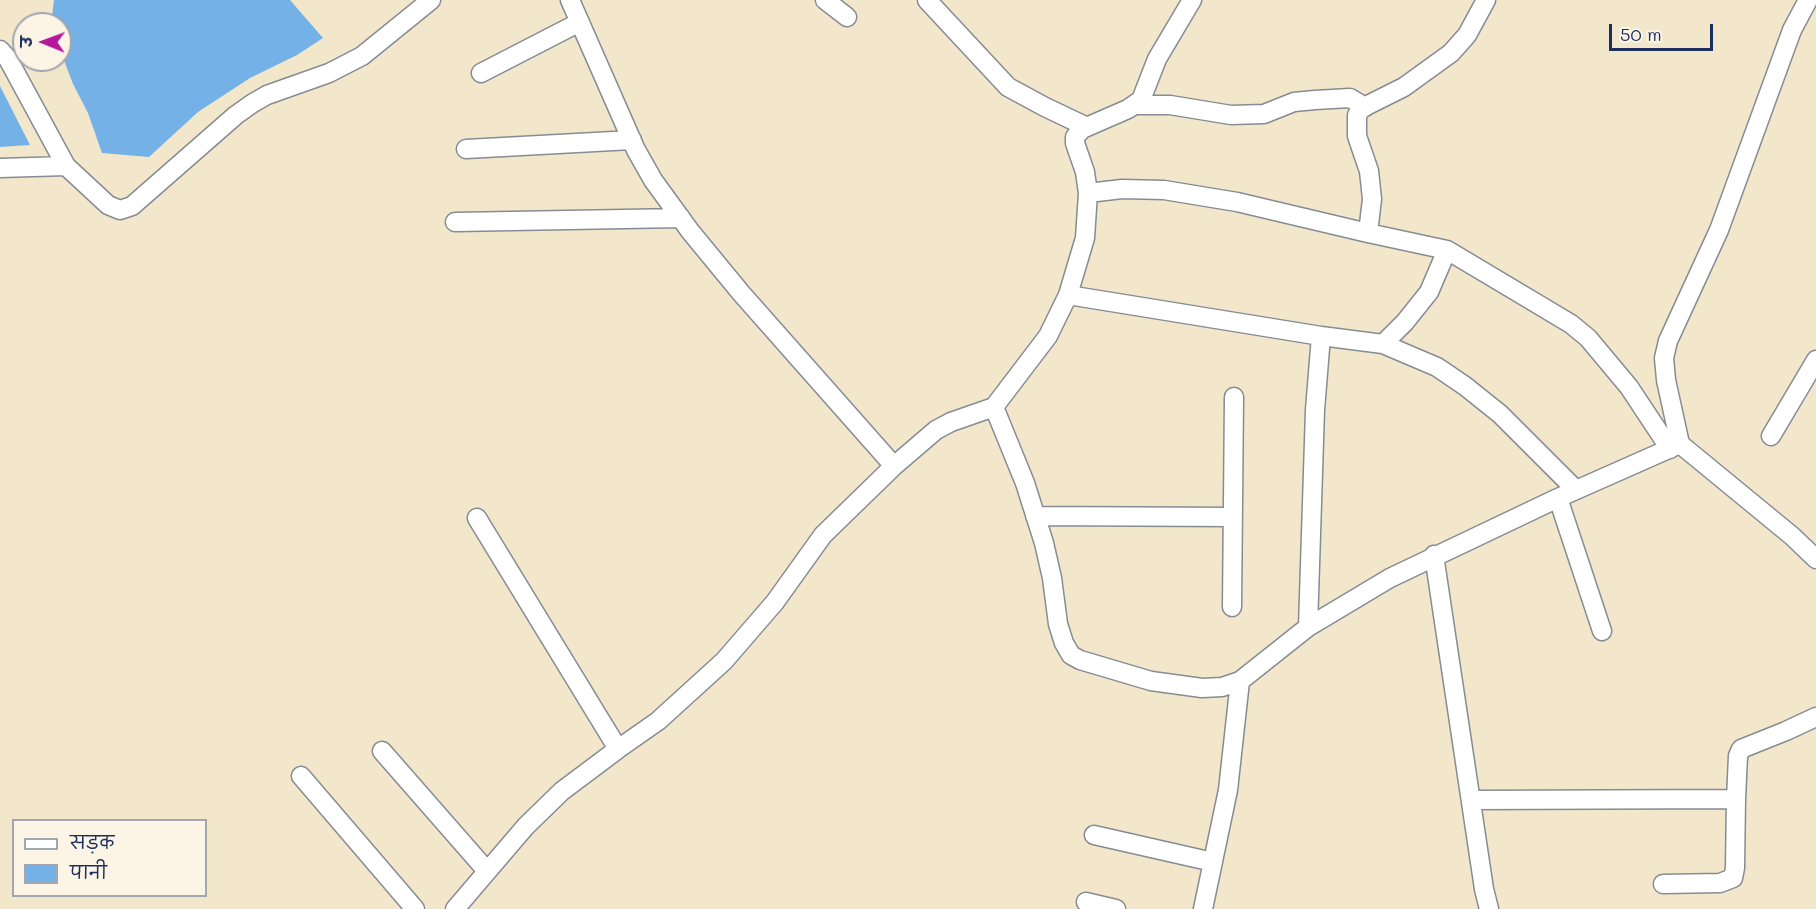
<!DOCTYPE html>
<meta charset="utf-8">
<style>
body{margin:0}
#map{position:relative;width:1816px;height:909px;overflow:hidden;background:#f2e7cb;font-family:Mali,"Playpen Sans Deva",sans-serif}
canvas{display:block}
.legend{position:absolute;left:12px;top:819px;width:195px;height:78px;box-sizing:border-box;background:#fcf5e5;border:2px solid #a2a6af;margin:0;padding:8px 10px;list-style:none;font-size:18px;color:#1b2f5e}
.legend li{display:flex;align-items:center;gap:12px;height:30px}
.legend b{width:30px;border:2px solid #a2a6af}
.north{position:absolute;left:12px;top:12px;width:60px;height:60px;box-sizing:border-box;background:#fcf5e5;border:2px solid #a2a6af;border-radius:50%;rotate:271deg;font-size:16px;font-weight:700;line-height:24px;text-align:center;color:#1b2f5e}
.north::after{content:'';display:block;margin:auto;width:21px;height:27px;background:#b5179e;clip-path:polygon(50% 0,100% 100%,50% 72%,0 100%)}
.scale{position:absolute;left:1609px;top:24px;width:104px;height:27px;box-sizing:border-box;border:3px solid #1b2f5e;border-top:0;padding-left:8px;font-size:18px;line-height:21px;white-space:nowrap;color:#1b2f5e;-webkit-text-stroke:4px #fcf5e5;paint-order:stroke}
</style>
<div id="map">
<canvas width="1816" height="909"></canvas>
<ul class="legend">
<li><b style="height:8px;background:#fff"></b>सड़क</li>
<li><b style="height:16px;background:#74b1e6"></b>पानी</li>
</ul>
<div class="north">उ</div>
<div class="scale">50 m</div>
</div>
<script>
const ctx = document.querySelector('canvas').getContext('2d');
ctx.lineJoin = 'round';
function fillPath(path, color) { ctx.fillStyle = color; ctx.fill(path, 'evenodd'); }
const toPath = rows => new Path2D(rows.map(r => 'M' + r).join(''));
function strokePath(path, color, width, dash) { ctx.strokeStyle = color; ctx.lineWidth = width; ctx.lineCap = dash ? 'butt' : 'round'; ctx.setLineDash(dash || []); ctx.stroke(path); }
const water = toPath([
 [54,0,290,0,323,38,297,55,250,78,198,112,149,157,102,153,88,113,73,84,60,50,60,24,51,24],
 [0,86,30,145,0,147]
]);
const minor = toPath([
 [570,0,636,150,653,180,690,231,741,293,894,466],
 [825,0,847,17],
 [927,0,1008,87,1045,107,1087,127],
 [0,50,8,59,66,166,108,205,120,210,132,206,236,115,253,103,267,95,329,73,362,56,431,0],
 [481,73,580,22],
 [1136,105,1170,105,1231,115,1264,114,1294,102,1315,100,1350,98,1365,107],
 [466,149,632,140],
 [0,168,66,166],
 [1088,193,1085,172,1075,143,1075,137,1082,129,1128,109,1141,100,1157,59,1192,0],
 [455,222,681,218],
 [1447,250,1571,324,1588,338,1629,387,1670,449],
 [1068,295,1321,336],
 [1383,344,1437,367,1465,386,1500,414,1576,490],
 [994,407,1048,336,1068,295,1085,238,1088,193,1122,189,1164,190,1237,202,1368,233],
 [1771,436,1816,360],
 [1680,444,1666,380,1664,358,1668,341,1719,230,1792,30,1808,0],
 [1558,498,1602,631],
 [1035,516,1233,517],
 [477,518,618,749],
 [1434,555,1484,889,1489,909],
 [1232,607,1234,397],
 [1308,627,1315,410,1321,336,1383,344,1405,322,1429,292,1447,250,1368,233,1372,199,1369,171,1357,136,1357,115,1362,108,1404,87,1451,53,1467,35,1486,0],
 [382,751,487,871],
 [301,776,415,909],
 [1472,800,1736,799,1738,756,1741,749,1786,731,1816,717],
 [1094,835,1213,862],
 [1663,884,1720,883,1733,878,1735,868,1736,799],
 [1086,902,1116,909],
 [455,909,526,826,562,791,618,749,658,721,724,661,775,602,823,535,894,466,936,430,951,422,994,407,1025,483,1044,543,1052,578,1058,624,1064,643,1071,655,1080,660,1151,681,1202,688,1222,687,1240,681,1308,627,1390,578,1558,498,1680,444,1792,536,1816,559],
 [1203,909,1228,790,1240,681]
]);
fillPath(water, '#74b1e6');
strokePath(minor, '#868b94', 21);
strokePath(minor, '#fff', 18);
</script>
